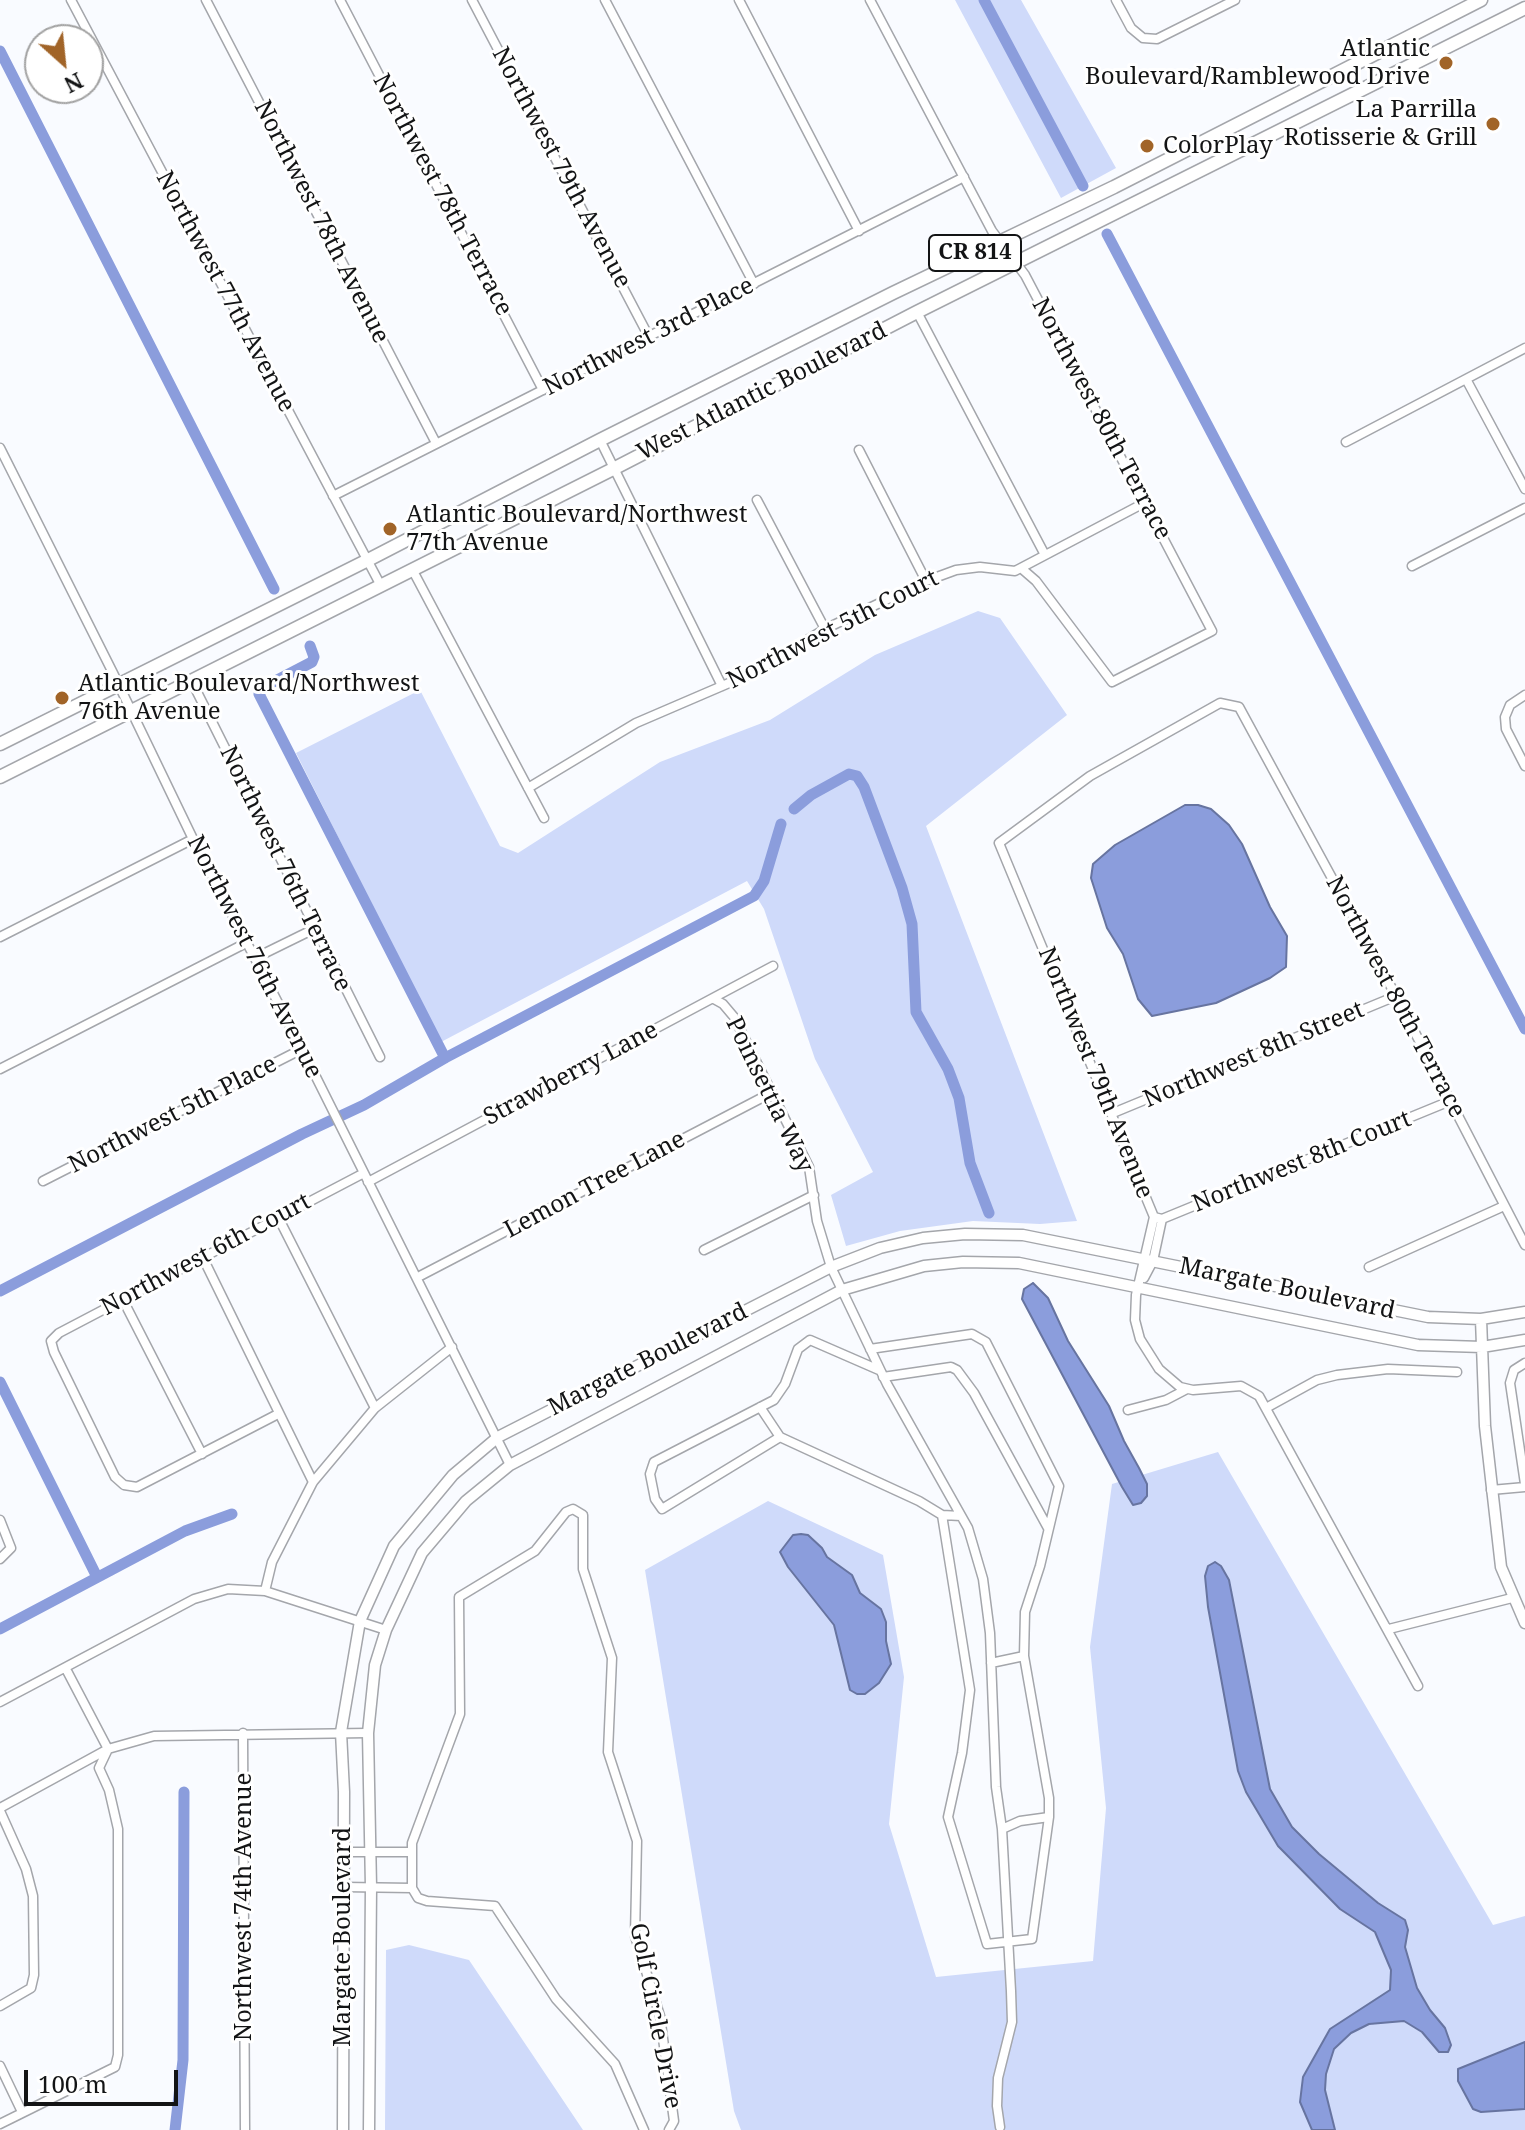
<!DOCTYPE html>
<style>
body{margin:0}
#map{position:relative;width:1525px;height:2130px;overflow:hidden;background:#f9fbff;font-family:"Noto Serif",serif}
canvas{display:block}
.north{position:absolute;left:24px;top:24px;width:80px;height:80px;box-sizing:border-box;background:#fff;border:2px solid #a1a1a1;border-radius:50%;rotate:153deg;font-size:22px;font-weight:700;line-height:32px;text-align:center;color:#131415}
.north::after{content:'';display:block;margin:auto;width:28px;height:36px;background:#a16428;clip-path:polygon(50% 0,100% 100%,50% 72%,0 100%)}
.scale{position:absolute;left:24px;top:2070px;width:154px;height:36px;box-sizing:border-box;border:4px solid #131415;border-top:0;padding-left:10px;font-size:24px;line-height:28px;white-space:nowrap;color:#131415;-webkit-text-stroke:6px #fff;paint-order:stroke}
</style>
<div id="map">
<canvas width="1525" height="2130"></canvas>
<div class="north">N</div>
<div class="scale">100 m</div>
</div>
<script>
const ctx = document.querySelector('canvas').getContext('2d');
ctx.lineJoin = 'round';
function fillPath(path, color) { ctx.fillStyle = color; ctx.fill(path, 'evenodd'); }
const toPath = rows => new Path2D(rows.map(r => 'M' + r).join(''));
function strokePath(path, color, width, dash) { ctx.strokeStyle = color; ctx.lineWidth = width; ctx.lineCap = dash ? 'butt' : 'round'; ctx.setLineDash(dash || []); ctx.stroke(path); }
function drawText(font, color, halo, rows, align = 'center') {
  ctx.font = font + ' "Noto Serif",serif'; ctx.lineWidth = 6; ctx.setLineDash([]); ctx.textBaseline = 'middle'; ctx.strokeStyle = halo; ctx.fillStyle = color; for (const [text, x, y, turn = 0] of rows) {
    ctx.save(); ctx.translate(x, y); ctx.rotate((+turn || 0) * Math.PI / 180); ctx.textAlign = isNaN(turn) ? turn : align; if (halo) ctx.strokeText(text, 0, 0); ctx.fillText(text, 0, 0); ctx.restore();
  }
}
const green = toPath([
 [955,0,1021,0,1116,168,1061,198],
 [978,611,1000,618,1067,715,926,826,1077,1221,1040,1224,973,1221,900,1231,846,1246,831,1195,873,1172,815,1059,764,909,747,881,441,1042,296,753,420,690,500,846,518,853,660,762,770,720,875,655],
 [1218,1452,1493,1925,1525,1916,1525,2130,741,2130,734,2111,645,1570,768,1501,883,1555,904,1677,889,1824,936,1977,1093,1961,1106,1808,1090,1647,1112,1484],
 [409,1945,469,1960,583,2130,385,2130,386,1950]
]);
const water = toPath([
 [1185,805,1198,805,1211,809,1229,825,1242,844,1270,907,1287,936,1286,967,1270,978,1216,1003,1152,1016,1138,999,1123,954,1107,928,1091,878,1093,864,1115,845,1185,805],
 [1033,1283,1048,1298,1068,1341,1109,1406,1124,1441,1139,1468,1147,1484,1147,1496,1141,1503,1133,1505,1122,1487,1022,1299,1024,1289,1033,1283],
 [801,1534,808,1535,822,1548,827,1557,852,1575,860,1593,881,1609,886,1622,886,1641,891,1664,879,1683,865,1694,857,1694,850,1690,834,1625,788,1567,780,1552,793,1535,801,1534],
 [1215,1562,1221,1566,1229,1580,1270,1789,1292,1827,1319,1854,1378,1903,1405,1920,1408,1930,1405,1947,1417,1988,1430,2010,1445,2028,1451,2045,1448,2052,1439,2052,1422,2032,1404,2021,1369,2024,1351,2033,1334,2049,1326,2074,1325,2090,1335,2130,1312,2130,1300,2102,1303,2077,1330,2029,1390,1990,1391,1970,1375,1932,1340,1909,1278,1846,1246,1792,1238,1771,1208,1607,1205,1576,1208,1566,1215,1562],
 [1525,2042,1525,2109,1481,2112,1473,2109,1458,2081,1458,2069,1525,2042]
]);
const canal = toPath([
 [984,0,1083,186],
 [0,51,274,589],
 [1107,234,1525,1029],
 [310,646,314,657,312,662,264,687,259,694,445,1058],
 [794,809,811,795,849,774,857,776,864,787,902,888,912,924,916,1012,948,1069,959,1098,970,1163,989,1213],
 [0,1291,302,1134,364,1105,445,1058,754,896,764,881,781,824],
 [0,1382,97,1577],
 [0,1629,185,1531,232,1514],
 [175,2130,183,2060,184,1792]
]);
const minor = toPath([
 [71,0,380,584],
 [206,0,436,443],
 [340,0,543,390],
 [472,0,649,337],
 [605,0,754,284],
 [739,0,859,231],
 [870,0,992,231,1025,275,1212,631,1112,682,1036,581,1021,568],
 [1116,0,1131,28,1143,38,1157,39,1235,0],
 [917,312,1045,555],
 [1466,379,1525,489],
 [600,440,722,686],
 [1346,442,1525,348],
 [0,448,113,673,193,839,302,1049,510,1465],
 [859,450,926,581],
 [333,496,964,177],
 [757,500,825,629],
 [1412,566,1525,508],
 [412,569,544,818],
 [191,680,380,1057],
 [1525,695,1510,705,1505,717,1506,729,1525,766],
 [528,788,636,723,757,671,825,629,926,581,956,570,980,567,1015,571,1146,502],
 [0,937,193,839],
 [255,958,314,929],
 [714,999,723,1004,734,1017,809,1167,817,1221,831,1267,887,1384,968,1528,983,1579,990,1633,996,1787,1002,1829,1011,1991,1012,2022,998,2078,997,2106,1000,2127],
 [0,1069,246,943],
 [1113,1113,1396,996],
 [43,1181,302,1049],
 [368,1182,773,966],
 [278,1217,375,1408],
 [1154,1217,1162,1219,1450,1101],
 [704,1250,814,1195],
 [202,1256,313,1482],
 [1369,1267,1504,1206],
 [418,1277,771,1093],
 [1144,1278,1153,1261,1162,1219],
 [123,1300,202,1454],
 [870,1349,972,1334,986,1342,1059,1486,1040,1566,1025,1612,1024,1656,1049,1798,1049,1817,1032,1939,987,1944,948,1817,962,1753,970,1690,942,1515],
 [1525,1363,1514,1370,1510,1383,1525,1484],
 [883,1377,951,1367,957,1370,974,1393,1048,1528],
 [760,1407,780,1437,919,1501,942,1515,961,1516],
 [1266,1408,1317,1380,1337,1375,1388,1369,1457,1372],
 [1128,1410,1166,1400,1187,1389],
 [278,1414,137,1487,124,1485,115,1477,54,1352,51,1341,59,1333,364,1173],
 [780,1437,662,1509,655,1499,650,1474,654,1462,774,1400,785,1384,798,1349,810,1340,879,1370],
 [1491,1490,1525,1487],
 [0,1520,11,1548,0,1559],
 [265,1591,272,1562,313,1482,375,1408,452,1347],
 [1389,1629,1512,1598],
 [991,1663,1024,1656],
 [1418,1686,1259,1396,1241,1386,1193,1390,1180,1387,1159,1369,1140,1339,1135,1320,1136,1295,1154,1217,999,843,1090,776,1220,703,1239,707,1396,996,1525,1245],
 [0,1702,194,1599,228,1589,265,1591,386,1630],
 [243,1733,245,2130],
 [0,1808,108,1749,154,1736,368,1733],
 [0,1811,26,1869,33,1896,34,1975,31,1988,0,2006],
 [1002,1829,1020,1821,1049,1817],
 [344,1852,412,1852],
 [344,1887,412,1888],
 [0,2066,22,2112],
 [0,2124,115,2067,118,2055,118,1829,109,1790,99,1768,108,1749,66,1669],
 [644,2130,615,2064,556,1999,495,1906,427,1901,418,1898,412,1888,412,1843,460,1714,459,1597,535,1551,566,1512,573,1509,583,1515,583,1569,612,1658,608,1752,637,1841,635,1936,660,2016,674,2121,669,2130]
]);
const tertiary = toPath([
 [1481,1319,1485,1426,1501,1567,1525,1623],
 [343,2130,344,1792,341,1732,360,1621,394,1546,453,1475,498,1437,831,1267,880,1248,923,1238,965,1234,1023,1235,1428,1317,1481,1319,1525,1312],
 [369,2130,371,1887,368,1733,375,1665,386,1630,422,1553,466,1501,510,1465,842,1290,924,1266,963,1262,1019,1263,1418,1345,1482,1347,1525,1340]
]);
const primary = toPath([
 [0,744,368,560,600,440,893,293,1114,187,1481,0],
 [0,777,615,468,917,312,1525,8]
]);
const markers = [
 [1446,63,8,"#a16428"],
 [1493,124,8,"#a16428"],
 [1147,146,8,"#a16428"],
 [390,529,8,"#a16428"],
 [62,698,8,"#a16428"]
];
const shields = [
 [975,253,92]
];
const shieldNames = [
 ["CR 814",975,253]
];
const poiNames = [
 ["Atlantic",1430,49,"right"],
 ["Boulevard/Ramblewood Drive",1430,77,"right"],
 ["La Parrilla",1477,110,"right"],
 ["Rotisserie & Grill",1477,138,"right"],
 ["ColorPlay",1163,146],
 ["Atlantic Boulevard/Northwest",406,515],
 ["77th Avenue",406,543],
 ["Atlantic Boulevard/Northwest",78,684],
 ["76th Avenue",78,712]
];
const streetNames = [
 ["Northwest 79th Avenue",561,168,62],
 ["Northwest 78th Terrace",442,195,62],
 ["Northwest 78th Avenue",321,222,63],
 ["Northwest 77th Avenue",225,292,62],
 ["Northwest 3rd Place",649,337,-27],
 ["West Atlantic Boulevard",762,392,-27],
 ["Northwest 80th Terrace",1101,419,62],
 ["Northwest 5th Court",833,630,-27],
 ["Northwest 76th Terrace",285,869,64],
 ["Northwest 76th Avenue",254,957,63],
 ["Northwest 80th Terrace",1395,997,62],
 ["Northwest 8th Street",1254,1055,-23],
 ["Northwest 79th Avenue",1095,1073,68],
 ["Strawberry Lane",571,1074,-28],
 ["Poinsettia Way",769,1095,64],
 ["Northwest 5th Place",173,1115,-27],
 ["Northwest 8th Court",1302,1162,-22],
 ["Lemon Tree Lane",595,1185,-28],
 ["Northwest 6th Court",206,1255,-28],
 ["Margate Boulevard",1287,1289,12],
 ["Margate Boulevard",648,1360,-27],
 ["Northwest 74th Avenue",244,1907,-90],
 ["Margate Boulevard",343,1937,-90],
 ["Golf Circle Drive",655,2016,79]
];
fillPath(green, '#cfdafa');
fillPath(water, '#8b9ddc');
strokePath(water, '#6774a0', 2);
strokePath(canal, '#8b9ddc', 11);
strokePath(minor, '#a4a6ab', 11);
strokePath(tertiary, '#a4a6ab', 13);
strokePath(primary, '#a4a6ab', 15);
strokePath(minor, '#fff', 8);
strokePath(tertiary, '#fff', 10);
strokePath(primary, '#fff', 12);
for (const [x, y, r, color] of markers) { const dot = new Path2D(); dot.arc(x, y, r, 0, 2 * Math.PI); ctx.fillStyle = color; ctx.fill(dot); strokePath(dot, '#fff', 3); }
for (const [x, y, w] of shields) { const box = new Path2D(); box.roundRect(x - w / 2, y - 18, w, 36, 6); ctx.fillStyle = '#fff'; ctx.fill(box); strokePath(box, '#131415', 2); }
drawText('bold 22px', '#131415', null, shieldNames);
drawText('24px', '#131415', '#fff', poiNames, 'left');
drawText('24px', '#131415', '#fff', streetNames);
</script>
